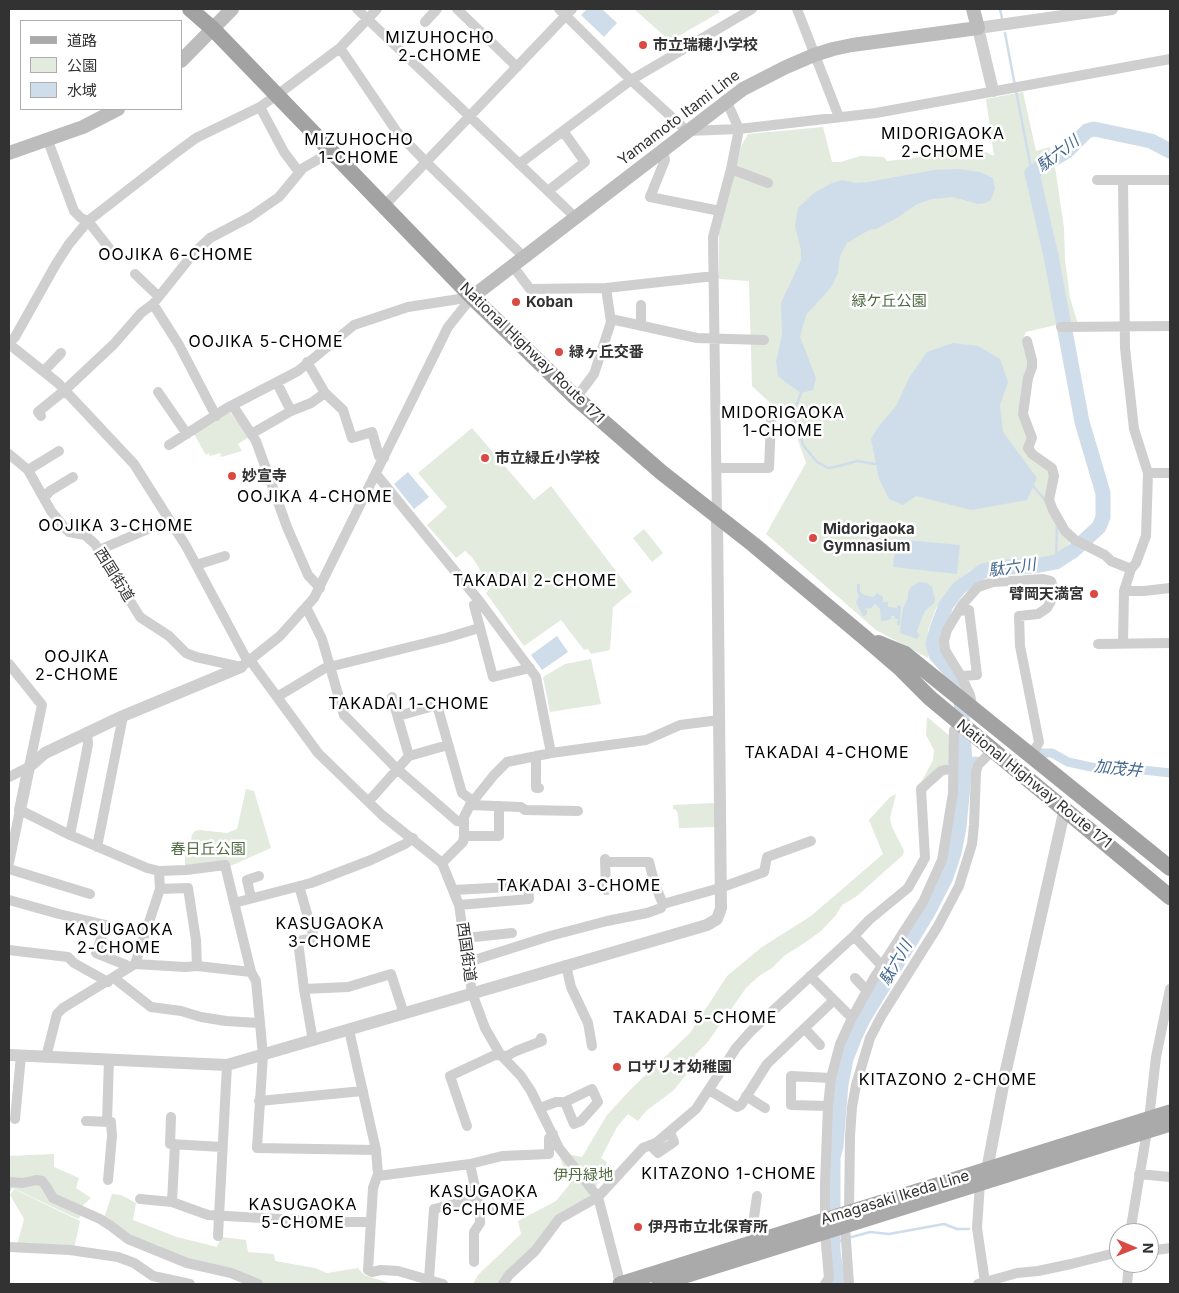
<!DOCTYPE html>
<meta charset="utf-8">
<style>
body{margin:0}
#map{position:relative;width:1179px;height:1293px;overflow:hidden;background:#fff;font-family:Inter,"Noto Sans JP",sans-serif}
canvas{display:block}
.frame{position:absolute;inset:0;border:10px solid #323232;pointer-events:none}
.legend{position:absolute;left:20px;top:20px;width:162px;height:90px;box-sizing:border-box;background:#fff;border:1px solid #adadad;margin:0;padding:6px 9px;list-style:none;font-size:15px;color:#323232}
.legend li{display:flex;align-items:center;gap:10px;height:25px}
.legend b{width:25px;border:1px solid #adadad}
.north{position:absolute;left:1109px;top:1223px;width:50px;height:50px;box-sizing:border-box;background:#fff;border:1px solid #adadad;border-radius:50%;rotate:91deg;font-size:14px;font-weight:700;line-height:20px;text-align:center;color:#323232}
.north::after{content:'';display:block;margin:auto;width:18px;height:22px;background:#da4942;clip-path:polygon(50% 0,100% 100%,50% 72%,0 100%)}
</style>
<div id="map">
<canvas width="1179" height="1293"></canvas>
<div class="frame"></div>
<ul class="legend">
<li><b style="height:6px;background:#aaa"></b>道路</li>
<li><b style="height:14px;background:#e3eade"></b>公園</li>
<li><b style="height:14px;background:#cfddeb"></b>水域</li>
</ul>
<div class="north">N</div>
</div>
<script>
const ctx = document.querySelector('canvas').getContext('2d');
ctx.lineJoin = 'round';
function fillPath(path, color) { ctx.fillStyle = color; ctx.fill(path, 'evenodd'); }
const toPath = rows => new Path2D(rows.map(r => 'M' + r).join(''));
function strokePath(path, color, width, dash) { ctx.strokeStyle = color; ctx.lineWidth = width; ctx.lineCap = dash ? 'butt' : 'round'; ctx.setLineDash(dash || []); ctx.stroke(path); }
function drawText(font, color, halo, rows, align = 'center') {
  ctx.font = font + ' Inter,"Noto Sans JP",sans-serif'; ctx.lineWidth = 5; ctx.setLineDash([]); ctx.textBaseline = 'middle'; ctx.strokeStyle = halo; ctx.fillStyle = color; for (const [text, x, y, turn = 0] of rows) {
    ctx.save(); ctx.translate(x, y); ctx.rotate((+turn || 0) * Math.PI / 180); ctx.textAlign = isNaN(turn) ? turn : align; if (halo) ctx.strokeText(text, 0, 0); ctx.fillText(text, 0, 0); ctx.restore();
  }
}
const green = toPath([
 [634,9,717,9,720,12,670,41],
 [1023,92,1036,151,1050,147,1056,173,1064,228,1065,260,1070,298,1078,324,1060,324,1026,332,1023,338,1031,360,1026,412,1029,442,1051,468,1048,493,1071,539,1066,550,1053,557,1022,563,994,561,969,571,936,608,928,630,928,658,876,630,766,534,806,463,792,423,752,386,749,281,719,279,719,232,741,146,748,134,823,127,832,162,841,162,860,156,884,157,887,161,908,159,973,146,994,156,986,99],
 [229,411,248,434,249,437,238,444,242,451,221,457,220,453,210,456,209,453,206,455,194,434],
 [472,428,534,500,551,486,632,592,613,607,610,650,591,654,588,649,584,650,561,620,524,646,486,593,491,587,472,557,465,551,456,558,427,525,447,507,418,473],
 [644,529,663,553,652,562,633,538],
 [591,659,601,704,550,712,543,677,565,664],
 [927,717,950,736,950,763,921,787,917,786,922,781,933,760,934,750,926,735],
 [246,789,254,791,271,848,228,867,185,868,185,855,189,850,192,835,195,831,199,830,227,833,237,829],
 [896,794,890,818,892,827,904,851,903,855,857,896,842,905,836,915,821,931,806,942,784,956,772,968,759,976,746,988,707,1043,696,1054,689,1071,674,1090,646,1111,638,1121,628,1114,617,1127,601,1158,607,1162,598,1183,589,1198,548,1232,507,1284,473,1284,478,1275,521,1234,518,1221,556,1201,569,1185,560,1157,572,1155,582,1157,607,1115,631,1089,690,1033,727,976,762,947,811,916,883,854,869,820,890,797],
 [713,803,717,806,717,827,679,828,678,814,676,810,673,809,673,805],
 [54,1154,54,1167,79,1178,76,1188,91,1198,83,1205,80,1217,78,1219,13,1188,9,1193,9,1156],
 [14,1189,80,1221,74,1249,17,1245,24,1219,10,1195],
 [112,1194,121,1195,136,1203,133,1220,177,1237,217,1247,221,1237,246,1240,248,1252,274,1254,275,1261,315,1268,327,1273,358,1268,364,1275,392,1284,245,1284,220,1268,185,1258,157,1245,139,1241,104,1218]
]);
const water = toPath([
 [587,9,602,9,617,23,604,37,581,15],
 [959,169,980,172,993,178,995,188,991,200,985,203,978,204,953,197,932,199,917,204,897,218,876,229,869,230,847,243,840,256,838,273,832,286,806,315,800,337,816,378,813,390,801,393,788,384,778,376,776,362,782,335,781,303,801,260,801,250,795,226,798,208,814,193,832,183,842,180,856,183,868,182,934,170],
 [953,343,978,346,1000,359,1008,382,1000,405,1003,432,1037,478,1027,500,971,510,916,496,903,505,889,499,879,479,871,439,879,426,896,406,909,378,927,352],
 [408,472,429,497,414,509,394,484],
 [896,539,960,545,957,574,893,567],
 [919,582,927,583,932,587,935,598,934,603,925,611,921,620,917,632,920,635,917,639,900,633,900,630,903,608,908,598,908,592,912,586],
 [857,584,860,584,860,592,864,595,874,597,877,593,883,597,883,602,888,602,888,607,897,608,897,605,901,606,900,625,897,625,898,619,895,619,894,616,891,616,891,619,885,621,881,621,880,609,875,604,871,608,864,609,867,610,867,613,865,616,863,616,856,602,859,596,857,592],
 [557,636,568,652,542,670,531,655]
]);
const stream = toPath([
 [1000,9,1002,18],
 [1005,33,1015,86],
 [1016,91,1032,173],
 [801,393,794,412,803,445,817,462,828,468,839,466,857,461,875,464],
 [1033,486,1045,500],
 [1056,562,1057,524],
 [848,1238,870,1232,889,1234,944,1224,957,1229,969,1229],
 [833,1243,843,1240]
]);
const canal = toPath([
 [1037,753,1052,753,1068,762,1091,767,1126,768,1170,773],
 [958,764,976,761]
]);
const river = toPath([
 [838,1284,833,1251,833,1157,836,1146,841,1084,846,1059,855,1036,863,1019,928,912,946,877,954,853,959,827,965,764,960,682,936,655,933,644,937,629,946,605,959,588,983,571,1006,567,1035,566,1056,562,1073,551,1099,527,1103,517,1103,493,1082,422,1051,256,1032,173,1045,164,1067,151,1087,131,1094,129,1151,141,1170,151]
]);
const minor = toPath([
 [357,9,575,217],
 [457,9,517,67],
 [559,9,631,80,687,131,739,129,876,113,1170,59],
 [797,9,839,117],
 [425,22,437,9],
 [340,48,397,132,426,162,523,256],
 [260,107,284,152,299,172],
 [48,141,74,211,81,218,88,221,109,248],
 [663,149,665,160,650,197,720,211],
 [519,164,631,80,752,9],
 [731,169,768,183],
 [1097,180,1170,180],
 [1123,180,1125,348,1134,429,1148,473,1146,536,1136,563,1131,569],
 [548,191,585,162,563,131],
 [384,206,572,9],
 [512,265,530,289,606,288,714,276],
 [135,274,158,296],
 [153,304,179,345,216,416],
 [641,305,641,326],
 [611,319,697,338,764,340],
 [1061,327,1170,326],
 [1027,341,1032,360,1032,367,1028,378,1023,414,1032,438,1028,448,1032,454,1052,468,1054,476,1049,500,1053,510,1065,531,1075,540,1105,555,1111,561,1131,569,1124,591,1144,591,1170,588],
 [9,343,15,337,56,264,69,244,88,221,173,155,196,138,260,107,285,89,340,48,377,9],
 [9,344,58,383,134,464,186,546,248,662],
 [307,362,325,393,343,410,352,438,372,432,379,456,384,458],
 [44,371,61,353],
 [277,383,291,411],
 [158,392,187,434],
 [576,398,594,374,611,322,606,288],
 [233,406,256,441,287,527,308,575,320,588],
 [41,416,38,412,65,390,114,344,141,313,153,304,193,254,210,238,250,217,279,197,303,168,331,152],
 [253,433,291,411,311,403,325,393],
 [169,445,227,408,298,371,354,325,408,307,472,297],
 [9,454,28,470,51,511,65,528,69,532,85,535,95,544,140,617,169,636,186,653,196,657,241,667,280,636,314,598,448,327,472,297],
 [717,468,769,468,771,421],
 [28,470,59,451],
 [1148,473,1170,473],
 [376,474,480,602,536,677,551,753],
 [44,498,50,491,73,477],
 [717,517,713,237,731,169,739,129,726,100],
 [99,550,169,520],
 [196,565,225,556],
 [480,602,474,605,493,677,530,668],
 [306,607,322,639,344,715,397,769,457,821,463,822],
 [959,611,969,610,977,675,961,676],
 [1123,643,1124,591],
 [1098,644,1170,643],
 [250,660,318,753,382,815,442,863,459,905,472,993,485,1028,500,1054,521,1076,531,1091,559,1148,598,1197,618,1274,619,1284],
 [9,664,42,705,29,767,9,777],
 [277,697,325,668,446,638,479,628],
 [392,697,409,756],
 [973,709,970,695,961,676,945,650,944,641,947,630,962,605,978,587,993,582,1043,579,1051,581,1053,587,1051,601,1047,608,1038,614,1019,616,1020,646,1039,742,1036,748,1029,753],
 [398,716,437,705,462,793,473,801],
 [536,756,536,788,539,788],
 [369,801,409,756,448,745],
 [470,805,521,807,525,810,578,811],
 [70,835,85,760,88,744,87,732],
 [464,836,499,836,499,806],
 [97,847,123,716],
 [605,859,606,890],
 [605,862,649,862,655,885,663,904,720,888,764,872,767,857,811,841],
 [9,863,20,810,70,835,147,868,159,871,186,870,225,865,251,972,256,981,263,1055,257,1148,376,1150],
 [442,863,463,842,464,836,464,817,470,805,494,775,507,762,551,753,646,740,680,725,719,720],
 [9,869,90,894],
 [299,886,314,938,298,941,304,989,313,1041],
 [160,889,188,888,196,940,197,966],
 [454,890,528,886,529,899,459,905],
 [251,898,247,880,259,876],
 [9,900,59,914,106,925,96,953,126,965,129,968],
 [234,903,311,883,371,860,405,844,413,838],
 [854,936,882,966],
 [465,938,512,933],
 [9,950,68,957,74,963,108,982],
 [468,962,550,936,607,921,647,913,661,908,663,904],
 [135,964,185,967,197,966,251,972],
 [566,965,571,987,588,1023,592,1046],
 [810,976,852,1018],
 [114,978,151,1007,181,1011,201,1017,226,1021,259,1023],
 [855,978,867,991],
 [304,989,348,987,391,974,404,1014],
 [805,1029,820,1045],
 [349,1030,376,1150,378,1174,373,1188,368,1270,372,1272,381,1270,398,1271,443,1284],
 [46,1057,57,1014,63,1008,135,964,160,889,159,871],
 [709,1090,737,1107,741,1105,767,1064,834,1000],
 [746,1096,765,1108],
 [259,1101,363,1091],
 [828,1106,791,1105,791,1076,831,1078],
 [540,1108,556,1102,565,1102,592,1089,598,1102,581,1121,574,1124,565,1102],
 [171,1117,170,1144,222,1147],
 [15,1119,21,1056],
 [86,1121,111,1122,112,1136,108,1180],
 [107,1122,109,1059],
 [467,1126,450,1076,495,1055,507,1056,516,1051,542,1041,541,1038],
 [650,1145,658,1153,674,1142,670,1132],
 [470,1164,480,1211,480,1223,474,1232,474,1262],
 [1139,1174,1170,1177],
 [378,1176,470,1164,502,1156,549,1154,549,1138,553,1134],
 [9,1182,23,1183,36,1180,42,1181,46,1186,53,1198,100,1219,111,1226,128,1239,187,1263,231,1273,258,1284],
 [980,1183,977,1228,985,1282],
 [140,1199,172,1202,208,1215,335,1222,370,1222],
 [172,1202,175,1144],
 [480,1208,506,1209,519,1202],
 [1130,1233,1149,1119,1156,1057,1170,989],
 [218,1236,227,1065],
 [757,1241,753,1225,757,1196],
 [9,1247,70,1250,118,1257,134,1263,153,1276,190,1284],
 [1149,1251,1170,1248],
 [429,1279,434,1209,478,1198],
 [503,1284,509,1275,535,1251,559,1219,598,1197,643,1148,656,1143,696,1109,736,1048,751,1031,854,936,869,920,908,888,925,858,921,789,941,771,953,768],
 [825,1284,829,1278,825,1233,825,1184,828,1106,831,1078,840,1044,852,1018,874,978,923,902,942,860,953,793,954,730],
 [849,1284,845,1226,849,1212,850,1136,852,1107,856,1085,870,1038,882,1015,938,926,959,886,972,844,974,825,976,772,978,765,987,756],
 [978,1284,1017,1273,1038,1271,1071,1264,1119,1252],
 [1127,1284,1129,1263]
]);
const tertiary = toPath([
 [993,91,978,28,1112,9],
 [20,810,29,767,45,753,123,716,241,667],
 [9,1055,227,1065,707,925,717,919,721,908,717,517],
 [984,1177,987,1170,1006,1070,1063,817]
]);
const secondary = toPath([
 [181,61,232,9],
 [9,153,83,127,118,109],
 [472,297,743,89,786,67,814,55,833,49,852,45,978,28,973,9]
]);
const primary = toPath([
 [620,1284,1170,1112],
 [659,1284,1170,1124]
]);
const trunk = toPath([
 [190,9,213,29,472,297,576,398,661,472,754,545,864,637,901,669,930,698,1170,897],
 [878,643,905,654,1170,868]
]);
const markers = [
 [643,45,5,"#da4942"],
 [516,302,5,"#da4942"],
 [559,352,5,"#da4942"],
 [485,458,5,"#da4942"],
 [232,476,5,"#da4942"],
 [813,538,5,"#da4942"],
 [1094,594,5,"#da4942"],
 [617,1067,5,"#da4942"],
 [638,1227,5,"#da4942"]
];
const poiNames = [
 ["市立瑞穂小学校",653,45],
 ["Koban",526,302],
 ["緑ヶ丘交番",569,352],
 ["市立緑丘小学校",495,458],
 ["妙宣寺",242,476],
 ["Midorigaoka",823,529],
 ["Gymnasium",823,546],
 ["臂岡天満宮",1084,594,"right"],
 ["ロザリオ幼稚園",627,1067],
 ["伊丹市立北保育所",648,1227]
];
const streetNames = [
 ["Yamamoto Itami Line",679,118,-37],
 ["National Highway Route 171",532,353,44],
 ["西国街道",114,575,58],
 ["National Highway Route 171",1034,784,39],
 ["西国街道",466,952,82],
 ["Amagasaki Ikeda Line",895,1198,-17]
];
const parkNames = [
 ["緑ケ丘公園",889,301],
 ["春日丘公園",208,849],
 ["伊丹緑地",583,1175]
];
const neighbourhoodNames = [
 ["MIZUHOCHO",440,38],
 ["2-CHOME",440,56],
 ["MIDORIGAOKA",943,134],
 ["2-CHOME",943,152],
 ["MIZUHOCHO",359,140],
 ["1-CHOME",359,158],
 ["OOJIKA 6-CHOME",176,255],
 ["OOJIKA 5-CHOME",266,342],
 ["MIDORIGAOKA",783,413],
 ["1-CHOME",783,431],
 ["OOJIKA 4-CHOME",315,497],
 ["OOJIKA 3-CHOME",116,526],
 ["TAKADAI 2-CHOME",535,581],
 ["OOJIKA",77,657],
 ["2-CHOME",77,675],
 ["TAKADAI 1-CHOME",409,704],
 ["TAKADAI 4-CHOME",827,753],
 ["TAKADAI 3-CHOME",579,886],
 ["KASUGAOKA",330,924],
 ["3-CHOME",330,942],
 ["KASUGAOKA",119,930],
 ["2-CHOME",119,948],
 ["TAKADAI 5-CHOME",695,1018],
 ["KITAZONO 2-CHOME",948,1080],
 ["KITAZONO 1-CHOME",729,1174],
 ["KASUGAOKA",484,1192],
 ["6-CHOME",484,1210],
 ["KASUGAOKA",303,1205],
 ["5-CHOME",303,1223]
];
const waterNames = [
 ["駄六川",1058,154,-37],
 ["駄六川",1012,568,-8],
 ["加茂井",1118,769,6],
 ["駄六川",896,963,-60]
];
fillPath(green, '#e3eade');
fillPath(water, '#cfddeb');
strokePath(stream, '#cfddeb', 2.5);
strokePath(canal, '#cfddeb', 9);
strokePath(river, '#cfddeb', 15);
strokePath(minor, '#cfcfcf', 10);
strokePath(tertiary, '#cfcfcf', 12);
strokePath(secondary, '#bcbcbc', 14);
strokePath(primary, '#aaa', 15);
strokePath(trunk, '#a2a2a2', 16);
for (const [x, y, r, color] of markers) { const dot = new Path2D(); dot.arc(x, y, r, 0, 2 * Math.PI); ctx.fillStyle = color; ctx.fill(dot); strokePath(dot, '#fff', 2); }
drawText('bold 15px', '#323232', '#fff', poiNames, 'left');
drawText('15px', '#323232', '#fff', streetNames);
drawText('15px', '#506b41', '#fff', parkNames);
ctx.letterSpacing = '1px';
drawText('16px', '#000', '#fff', neighbourhoodNames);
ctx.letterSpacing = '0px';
drawText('italic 16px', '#446990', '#fff', waterNames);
</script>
